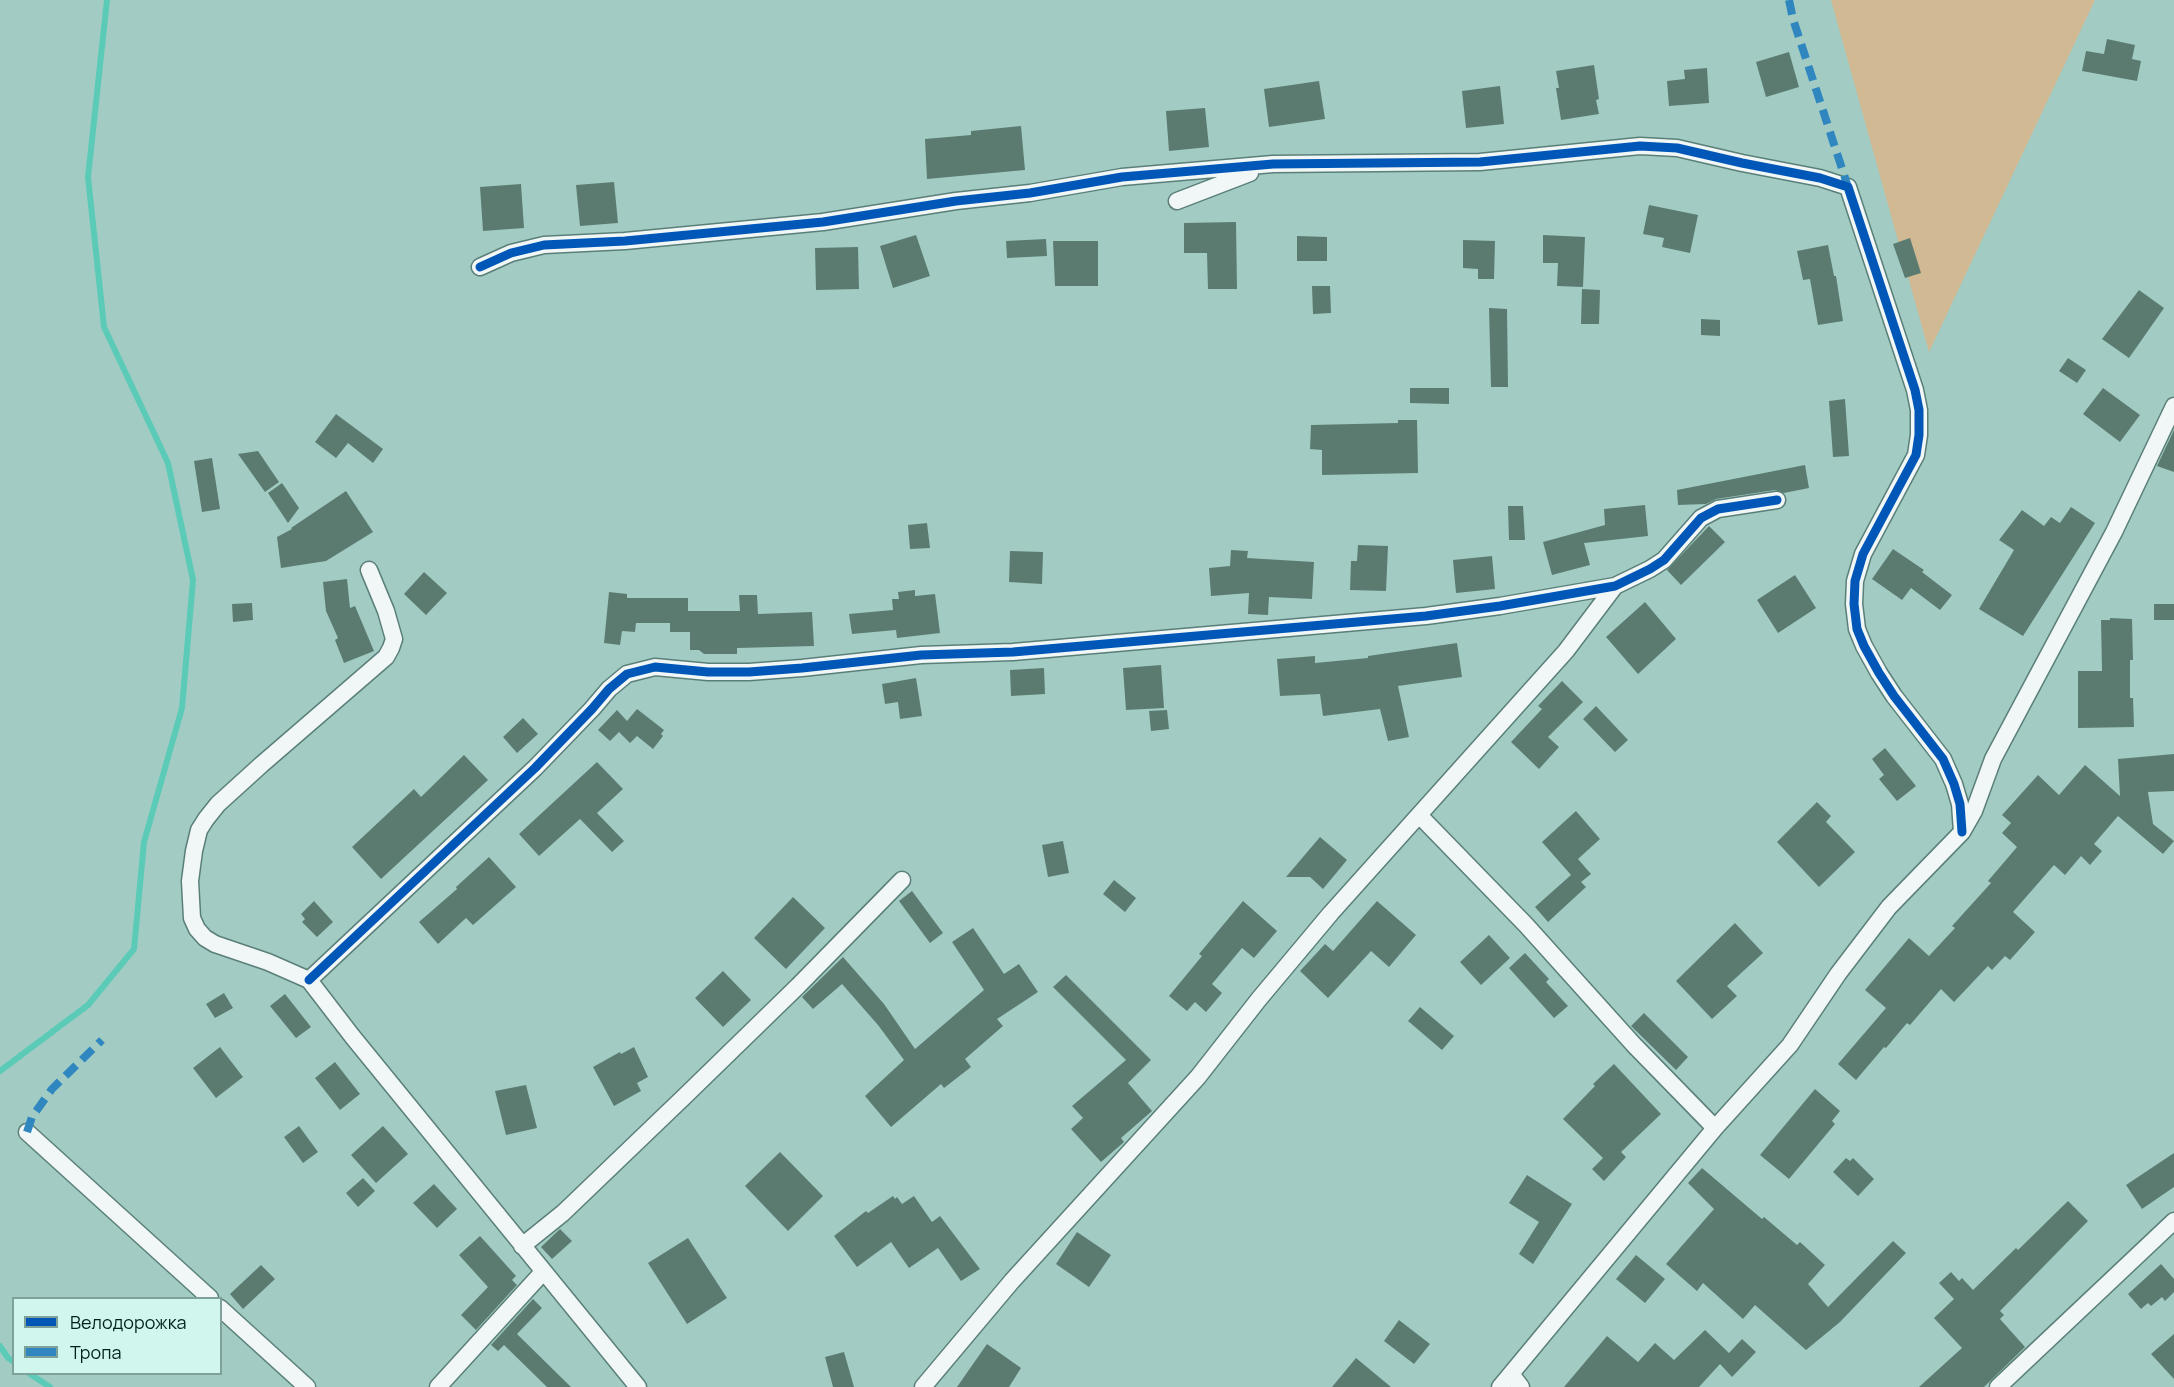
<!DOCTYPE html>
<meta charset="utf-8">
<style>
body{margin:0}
#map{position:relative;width:2174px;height:1387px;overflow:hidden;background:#a2ccc3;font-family:Manrope,sans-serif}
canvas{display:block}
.legend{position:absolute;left:12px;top:1297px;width:210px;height:78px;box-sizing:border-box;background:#d1f6ed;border:2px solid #7ea199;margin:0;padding:8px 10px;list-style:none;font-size:18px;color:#01221c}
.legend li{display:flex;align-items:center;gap:12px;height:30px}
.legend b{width:30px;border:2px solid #7ea199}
</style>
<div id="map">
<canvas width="2174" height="1387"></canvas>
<ul class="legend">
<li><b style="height:8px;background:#0057b8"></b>Велодорожка</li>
<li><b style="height:8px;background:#3087bf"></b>Тропа</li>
</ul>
</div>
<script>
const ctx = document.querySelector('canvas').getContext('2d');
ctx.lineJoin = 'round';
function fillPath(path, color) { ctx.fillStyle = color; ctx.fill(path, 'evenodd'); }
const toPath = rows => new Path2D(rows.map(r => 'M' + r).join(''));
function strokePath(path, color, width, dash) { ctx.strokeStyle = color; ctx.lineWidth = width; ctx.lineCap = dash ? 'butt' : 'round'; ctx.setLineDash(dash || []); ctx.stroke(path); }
const green = toPath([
 [1831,0,2095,0,1929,352]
]);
const stream = toPath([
 [0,1071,88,1005,134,949,144,842,182,708,193,580,168,463,104,327,88,177,107,0],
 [0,1346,8,1358,14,1362],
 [30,1374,50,1387]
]);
const building = toPath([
 [2107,39,2135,45,2132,59,2141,61,2137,81,2082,71,2086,51,2104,54],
 [1789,52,1799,87,1766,97,1756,62],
 [1594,65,1599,99,1596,100,1599,114,1561,120,1556,88,1559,88,1556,71],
 [1707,68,1709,103,1669,106,1667,81,1685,79,1684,70],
 [1319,81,1325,119,1269,127,1264,89],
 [1500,86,1504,124,1466,128,1462,91],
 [1205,108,1209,147,1169,151,1166,111],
 [1021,126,1025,170,927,179,925,139,971,135,971,131],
 [614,182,618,223,580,226,576,185],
 [521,184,524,228,483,231,480,187],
 [1649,205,1698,215,1690,253,1662,247,1664,238,1643,234],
 [1236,222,1237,289,1208,289,1207,253,1184,253,1184,223],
 [916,235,930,276,893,288,880,246],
 [1543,235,1585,237,1583,287,1557,286,1558,263,1543,263],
 [1297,236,1327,237,1327,261,1297,261],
 [1910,238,1921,273,1905,278,1893,244],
 [1046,239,1047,256,1007,258,1006,241],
 [1463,240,1495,241,1494,279,1478,279,1478,269,1463,268],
 [1053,241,1098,241,1098,286,1055,286],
 [1828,245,1834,276,1836,276,1843,321,1818,325,1810,279,1803,280,1797,251],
 [858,247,859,289,816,290,815,248],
 [1312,286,1330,286,1331,313,1313,314],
 [1582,289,1600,290,1599,324,1581,324],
 [2139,290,2164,308,2129,358,2102,339],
 [1489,308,1507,309,1508,387,1491,387],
 [1701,319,1720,320,1720,336,1701,335],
 [2068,358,2086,370,2077,383,2059,371],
 [1410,388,1449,388,1449,404,1410,403],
 [2103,388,2140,415,2120,442,2083,414],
 [1845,399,1849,456,1833,457,1829,401],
 [336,414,383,449,373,463,348,443,336,458,315,442],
 [1398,420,1417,420,1418,473,1322,475,1322,450,1310,449,1311,425,1398,423],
 [2174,430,2174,472,2157,466],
 [258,451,279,482,265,492,238,454],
 [212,458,220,509,202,512,194,461],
 [1805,465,1809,488,1784,493,1775,490,1716,499,1706,504,1678,505,1677,490],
 [282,483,299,508,288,523,268,493],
 [346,491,373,532,326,561,281,568,277,537,292,529,291,528],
 [1645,505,1648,536,1584,543,1590,565,1552,575,1543,542,1605,525,1604,509],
 [1508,506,1523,506,1525,540,1509,540],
 [2071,507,2095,523,2023,636,1979,609,2014,550,1999,540,2022,510,2044,526,2051,517,2060,523],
 [927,523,930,548,910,549,908,525],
 [1709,526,1725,542,1681,585,1667,570],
 [1358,545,1388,546,1386,591,1350,590,1351,561,1357,561],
 [1893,549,1924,570,1922,572,1952,595,1940,610,1911,588,1902,600,1872,579],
 [1231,550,1248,551,1247,558,1314,562,1312,599,1269,597,1268,615,1248,614,1249,593,1211,596,1209,568,1230,566],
 [1010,551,1043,552,1042,584,1009,582],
 [1492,556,1495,589,1456,593,1453,560],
 [424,572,447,593,426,615,404,594],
 [1795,575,1816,608,1778,633,1757,600],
 [347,579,350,608,355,606,374,651,344,663,335,640,338,638,326,611,323,582],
 [915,590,915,596,935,594,940,633,897,638,896,630,852,634,849,614,893,610,892,599,899,599,898,592],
 [609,592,627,594,627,598,688,598,688,611,740,611,739,595,757,595,758,614,812,612,814,646,737,648,737,654,704,654,699,650,690,650,690,632,670,632,670,623,636,623,635,632,622,631,620,645,604,643],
 [1645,602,1676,639,1638,674,1606,637],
 [252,603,253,620,233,622,232,604],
 [2154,604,2174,604,2174,620,2154,620],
 [2110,618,2132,619,2133,660,2130,660,2130,698,2133,698,2134,727,2078,728,2078,671,2102,671,2101,620,2110,620],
 [1457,643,1462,677,1398,686,1409,737,1388,741,1380,709,1323,716,1320,694,1280,696,1277,659,1315,656,1315,663,1368,658,1368,656],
 [1161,665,1164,708,1126,710,1123,668],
 [1044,668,1045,694,1011,696,1010,670],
 [916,678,922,716,900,719,898,702,885,704,882,684],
 [1562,681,1583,702,1548,737,1559,747,1539,769,1511,742,1542,709,1538,706],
 [1596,706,1628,740,1615,752,1583,719],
 [637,709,664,730,661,734,663,736,653,749,637,736,630,743,619,732,610,741,598,730,617,710,627,721],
 [1167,710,1169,729,1151,731,1149,711],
 [523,718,538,734,517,753,503,737],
 [1885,748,1916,786,1897,801,1879,779,1884,775,1872,759],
 [2174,754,2174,791,2148,792,2153,824,2174,841,2163,854,2118,816,2094,844,2102,851,2090,865,2081,856,2065,875,2054,865,2013,912,2035,932,2010,960,2005,956,1992,970,1988,966,1954,1002,1941,989,1910,1025,1907,1023,1886,1048,1884,1047,1856,1080,1838,1064,1886,1008,1865,990,1909,938,1929,956,1955,928,1952,926,1991,883,1988,881,2017,847,2002,833,2011,823,2002,815,2038,775,2059,795,2085,765,2120,796,2118,759],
 [464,755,488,780,381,879,352,847,414,789,421,797],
 [597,762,623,789,597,813,624,841,612,852,580,819,539,856,519,834],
 [1817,802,1831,816,1826,822,1855,852,1819,887,1777,842],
 [1576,811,1600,839,1578,859,1591,874,1581,882,1586,887,1548,922,1535,907,1571,875,1542,842],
 [1320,837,1347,860,1323,889,1310,877,1286,877],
 [1063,841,1069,873,1048,877,1042,845],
 [489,857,516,887,473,925,466,918,438,944,419,922,457,889,456,887],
 [1114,880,1136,898,1125,912,1103,894],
 [912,891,943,933,930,943,899,901],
 [793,897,825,928,786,969,754,938],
 [314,901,333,922,317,937,302,922,305,919,301,914],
 [1243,901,1277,931,1254,958,1242,948,1212,984,1222,993,1206,1012,1195,1002,1187,1011,1169,996,1202,956,1199,954],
 [1377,901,1416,935,1389,967,1371,951,1328,998,1300,971,1325,944,1333,951],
 [1735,923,1763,953,1727,986,1737,996,1712,1019,1676,981],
 [973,928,1004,974,1019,964,1038,992,997,1019,1003,1026,965,1059,971,1067,944,1088,941,1084,891,1127,865,1096,904,1060,878,1025,842,984,813,1009,802,997,843,957,884,1004,915,1049,984,990,952,942],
 [1489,935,1510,958,1481,985,1460,962],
 [1525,953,1549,979,1546,982,1568,1006,1554,1018,1509,968],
 [723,971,751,1000,723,1027,695,998],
 [1066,975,1151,1060,1128,1083,1152,1111,1121,1138,1124,1142,1101,1162,1071,1129,1083,1118,1072,1106,1126,1060,1053,987],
 [224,993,233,1008,215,1018,206,1004],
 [285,994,311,1027,296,1038,270,1006],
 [1420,1007,1454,1036,1442,1050,1408,1021],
 [1644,1013,1688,1057,1676,1070,1631,1026],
 [220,1047,243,1077,216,1098,193,1068],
 [634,1047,648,1077,637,1083,641,1091,614,1106,593,1067,620,1052,621,1054],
 [335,1062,360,1094,340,1110,315,1078],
 [1614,1064,1661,1114,1621,1152,1626,1157,1604,1181,1592,1169,1603,1158,1563,1119,1595,1086,1593,1084],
 [526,1085,537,1128,506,1135,495,1091],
 [1815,1089,1840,1111,1832,1121,1835,1124,1789,1179,1760,1155],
 [299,1126,318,1152,303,1163,284,1137],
 [383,1126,408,1154,376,1183,351,1155],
 [780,1152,823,1196,788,1231,745,1186],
 [2174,1153,2174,1187,2142,1209,2126,1185],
 [1846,1158,1850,1161,1853,1158,1874,1179,1858,1196,1833,1172],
 [1702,1168,1762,1219,1764,1217,1797,1245,1800,1242,1825,1265,1808,1284,1828,1307,1893,1241,1906,1253,1840,1322,1806,1350,1755,1305,1743,1319,1703,1283,1697,1291,1666,1264,1714,1209,1688,1183],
 [1527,1175,1572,1204,1533,1264,1519,1254,1539,1222,1509,1203],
 [363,1178,375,1191,358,1207,346,1193],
 [434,1184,457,1209,437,1228,413,1203],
 [893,1196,895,1199,897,1197,902,1204,914,1196,932,1222,940,1216,980,1269,961,1281,938,1248,909,1268,891,1242,857,1267,834,1236,866,1211,868,1213],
 [2068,1201,2088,1221,2000,1311,2004,1315,2000,1319,2025,1347,1984,1387,1919,1387,1962,1348,1934,1318,1954,1299,1939,1283,1951,1272,1959,1281,1962,1278,1973,1290,2016,1248,2018,1250],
 [560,1229,572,1241,552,1259,541,1247],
 [1077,1232,1111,1255,1089,1287,1056,1264],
 [480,1236,516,1276,512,1280,517,1285,476,1330,461,1315,488,1287,459,1255],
 [688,1238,727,1298,687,1324,648,1263],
 [1636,1255,1665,1279,1645,1303,1616,1279],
 [2161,1264,2174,1279,2174,1292,2165,1301,2162,1297,2151,1306,2148,1303,2141,1309,2128,1294],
 [261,1265,275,1279,243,1309,230,1294],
 [533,1299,542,1308,517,1334,571,1387,547,1387,504,1345,498,1351,491,1345],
 [1399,1320,1430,1344,1414,1364,1384,1341],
 [1705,1330,1729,1353,1742,1339,1756,1352,1732,1377,1720,1364,1699,1387,1564,1387,1607,1336,1638,1362,1655,1343,1674,1360],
 [2174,1334,2174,1379,2151,1354],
 [987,1344,1021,1368,1009,1387,957,1387],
 [844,1352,854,1387,833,1387,825,1357],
 [1356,1358,1391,1387,1332,1387]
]);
const minor = toPath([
 [1177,201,1250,173],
 [480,267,511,253,544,245,625,241,823,222,956,201,1030,193,1122,177,1273,164,1480,162,1640,146,1677,148,1742,163,1820,178,1848,187,1915,390,1919,410,1919,435,1916,455,1863,554,1855,581,1854,604,1857,629,1864,646,1879,673,1894,696,1943,759,1954,784,1960,804,1962,832],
 [369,570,386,611,394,639,391,648,386,657,261,765,218,804,206,819,199,830,194,851,190,881,192,918,197,929,205,938,215,944,268,962,309,980,352,1036,638,1387],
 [1419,815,1526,925,1634,1045,1715,1128],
 [309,980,535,768,592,709,609,689,627,674,655,667,708,672,749,672,802,668,921,655,1013,652,1426,616,1500,606,1615,586,1650,569,1664,560,1701,518,1718,509,1777,500],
 [27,1132,210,1298],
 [522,1246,563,1213,686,1095,798,986,902,880],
 [220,1308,307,1387],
 [1511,1374,1521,1387],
 [438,1387,543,1272],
 [923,1387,1012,1281,1198,1077,1259,999,1331,913,1566,651,1615,586],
 [1500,1387,1715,1128,1790,1045,1838,974,1889,907,1962,832,1974,811,1993,759,2114,532,2174,406],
 [1998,1387,2174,1221]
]);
const quiet = toPath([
 [1789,0,1793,19,1848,187],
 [27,1132,32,1117,52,1089,102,1040]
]);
const cycleway = toPath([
 [480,267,511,253,544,245,625,241,823,222,956,201,1030,193,1122,177,1273,164,1480,162,1640,146,1677,148,1742,163,1820,178,1848,187,1915,390,1919,410,1919,435,1916,455,1863,554,1855,581,1854,604,1857,629,1864,646,1879,673,1894,696,1943,759,1954,784,1960,804,1962,832],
 [309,980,535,768,592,709,609,689,627,674,655,667,708,672,749,672,802,668,921,655,1013,652,1426,616,1500,606,1615,586,1650,569,1664,560,1701,518,1718,509,1777,500]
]);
fillPath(green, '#d0b993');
strokePath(stream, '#5bcbb8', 6);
fillPath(building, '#5b7b71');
strokePath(minor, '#5a7f79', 19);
strokePath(minor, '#f1f7f6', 16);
strokePath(quiet, '#3087bf', 8, [15, 8]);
strokePath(cycleway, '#0057b8', 9);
</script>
